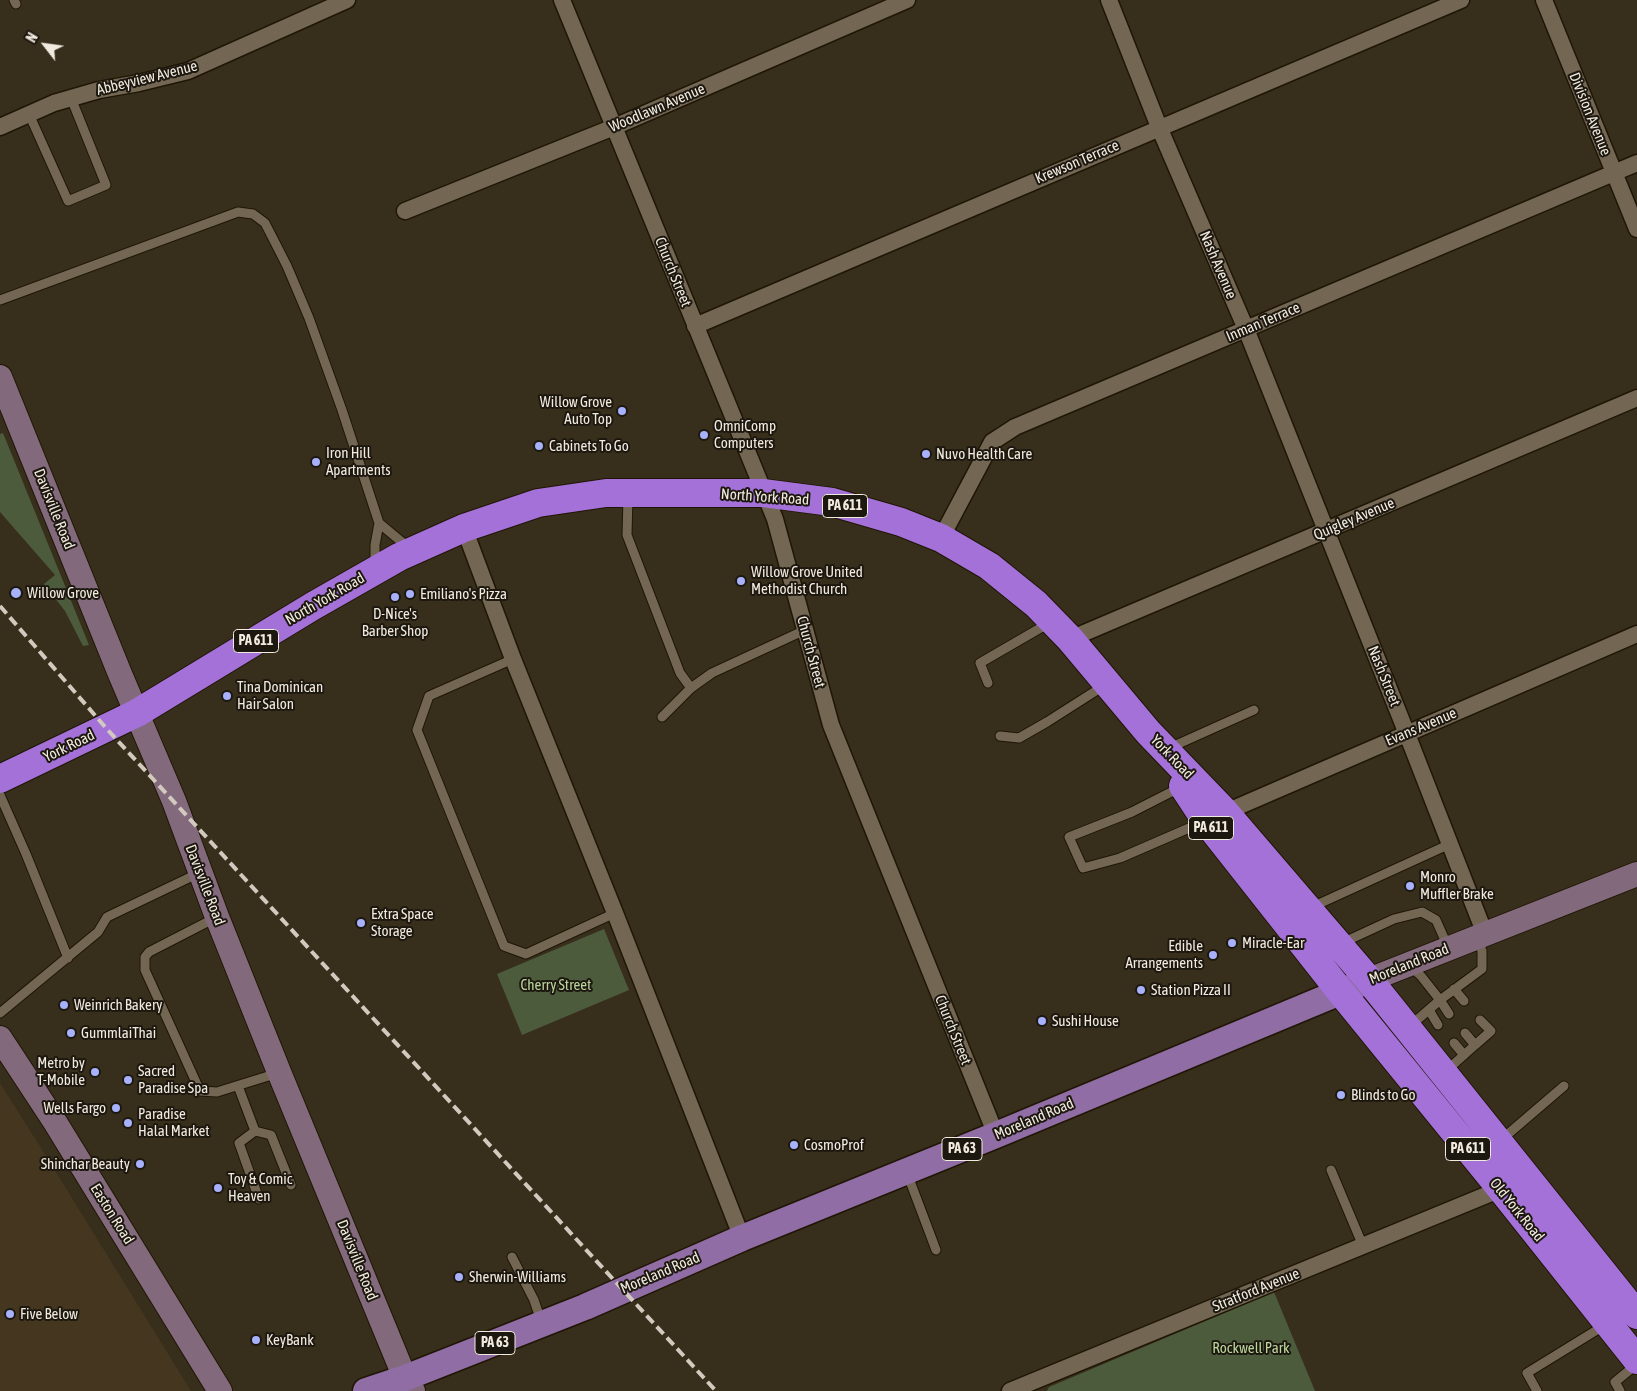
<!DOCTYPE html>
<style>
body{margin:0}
#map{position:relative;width:1637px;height:1391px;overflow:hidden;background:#382e1c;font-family:"Asap Condensed",sans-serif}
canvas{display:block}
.north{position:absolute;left:20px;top:20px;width:50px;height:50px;-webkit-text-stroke:4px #1c170f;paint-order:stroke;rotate:300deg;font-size:14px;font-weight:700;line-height:20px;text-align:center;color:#f1eadf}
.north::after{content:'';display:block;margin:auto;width:18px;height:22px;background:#f1eadf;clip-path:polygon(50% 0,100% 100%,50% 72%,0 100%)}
</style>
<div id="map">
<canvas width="1637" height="1391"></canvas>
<div class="north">N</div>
</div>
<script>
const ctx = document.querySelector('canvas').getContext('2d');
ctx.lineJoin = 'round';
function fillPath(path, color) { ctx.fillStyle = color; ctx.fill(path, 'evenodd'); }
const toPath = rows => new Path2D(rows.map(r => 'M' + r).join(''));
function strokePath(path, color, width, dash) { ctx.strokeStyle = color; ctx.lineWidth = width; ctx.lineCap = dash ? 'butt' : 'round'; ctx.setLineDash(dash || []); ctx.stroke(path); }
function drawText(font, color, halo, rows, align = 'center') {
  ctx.font = font + ' "Asap Condensed",sans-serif'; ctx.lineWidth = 4; ctx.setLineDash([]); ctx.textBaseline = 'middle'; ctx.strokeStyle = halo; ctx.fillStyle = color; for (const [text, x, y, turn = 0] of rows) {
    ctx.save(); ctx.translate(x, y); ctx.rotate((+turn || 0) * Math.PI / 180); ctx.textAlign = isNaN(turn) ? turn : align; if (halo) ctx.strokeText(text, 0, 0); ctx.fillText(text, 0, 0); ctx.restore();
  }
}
const built = toPath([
 [0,1083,46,1156,191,1391,0,1391]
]);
const green = toPath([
 [3,433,89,645,83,646,65,611,44,584,55,575,0,512,0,434],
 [604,929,629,990,522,1035,497,974],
 [1274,1292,1315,1391,1047,1391,1049,1387]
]);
const lane = toPath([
 [14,0,16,4],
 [29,114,68,201,106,185,71,98],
 [0,300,238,212,253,214,265,223,287,266,309,318,342,410,379,523,375,545,375,567],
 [628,497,627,535,680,673,691,688],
 [379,523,409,548],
 [513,659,429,696,417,730,504,946,526,954,615,913],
 [988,683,980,663,1049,623],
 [662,717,691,688,712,673,805,630],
 [1000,736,1019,738,1047,722,1105,685],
 [1167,749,1254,710],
 [1181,787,1132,812,1069,837,1083,868,1120,858,1203,822],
 [0,795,26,854,68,958],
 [1312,907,1450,844],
 [217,917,149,952,145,957,145,970,200,1091,217,1092,278,1073],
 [1342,943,1394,919,1422,912,1436,920,1448,947],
 [1410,966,1421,976,1440,1000,1410,1026],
 [1454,989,1464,1001],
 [1429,1010,1438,1025],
 [0,1013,98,932,107,917,199,873],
 [1449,1014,1440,1000,1482,969,1482,951,1477,937],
 [1454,1043,1464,1055],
 [1475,1045,1491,1031,1480,1020],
 [1446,1071,1475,1045,1465,1033],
 [238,1086,255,1131,239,1143,259,1199],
 [255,1131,271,1135,291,1185],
 [1501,1140,1564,1086],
 [1331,1170,1363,1246],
 [907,1173,936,1250],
 [512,1257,534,1300,541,1321],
 [1537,1391,1527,1373,1605,1325],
 [1620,1391,1615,1382,1637,1364]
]);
const street = toPath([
 [562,0,775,519,831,725,996,1135],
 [1109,0,1159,127,1246,329,1407,734,1485,934],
 [1544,0,1637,229],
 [0,127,54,103,99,90,139,83,188,71,347,0],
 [405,211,614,127,907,0],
 [695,326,1461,0],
 [464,528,513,659,615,913,742,1238],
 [941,538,992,442,1015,427,1637,163],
 [1070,639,1637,398],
 [1219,815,1637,634],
 [1010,1391,1501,1189]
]);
const secondary = toPath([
 [0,377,120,674,174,801,217,917,279,1072,405,1378,413,1391],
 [1369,980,1637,874],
 [0,1038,55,1122,220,1391]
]);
const primary = toPath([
 [366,1391,405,1378,585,1307,742,1238,996,1135,1369,980]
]);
const highway = toPath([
 [0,779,137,713,313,606,399,557,464,528,538,503,606,493,763,493,832,502,901,522,941,538,989,566,1036,604,1070,639,1148,732,1225,812,1369,980,1637,1315],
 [1183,786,1206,821,1340,991,1501,1189,1637,1360]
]);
const rail = toPath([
 [0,606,106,728,716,1391]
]);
const markers = [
 [622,411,5,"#a7b1fc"],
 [704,435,5,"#a7b1fc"],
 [539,446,5,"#a7b1fc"],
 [926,454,5,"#a7b1fc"],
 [316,462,5,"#a7b1fc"],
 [741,581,5,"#a7b1fc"],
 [16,593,6,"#a7b1fc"],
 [410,594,5,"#a7b1fc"],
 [395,597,5,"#a7b1fc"],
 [227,696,5,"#a7b1fc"],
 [1410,886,5,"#a7b1fc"],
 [361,923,5,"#a7b1fc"],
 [1232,943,5,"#a7b1fc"],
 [1213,955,5,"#a7b1fc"],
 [1141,990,5,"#a7b1fc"],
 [64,1005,5,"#a7b1fc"],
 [1042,1021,5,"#a7b1fc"],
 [71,1033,5,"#a7b1fc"],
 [95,1072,5,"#a7b1fc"],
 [128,1080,5,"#a7b1fc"],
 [1341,1095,5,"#a7b1fc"],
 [116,1108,5,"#a7b1fc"],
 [128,1123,5,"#a7b1fc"],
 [794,1145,5,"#a7b1fc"],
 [140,1164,5,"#a7b1fc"],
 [218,1188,5,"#a7b1fc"],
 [459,1277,5,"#a7b1fc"],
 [10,1314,5,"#a7b1fc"],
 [256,1340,5,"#a7b1fc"]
];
const shields = [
 [845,506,45],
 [256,641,45],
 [1211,828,45],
 [962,1149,40],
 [1468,1149,45],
 [495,1343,40]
];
const shieldNames = [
 ["PA 611",845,506],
 ["PA 611",256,641],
 ["PA 611",1211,828],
 ["PA 63",962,1149],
 ["PA 611",1468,1149],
 ["PA 63",495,1343]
];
const streetNames = [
 ["Abbeyview Avenue",147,78,-14],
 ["Woodlawn Avenue",657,108,-23],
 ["Division Avenue",1590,114,68],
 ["Krewson Terrace",1077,162,-23],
 ["Nash Avenue",1218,265,67],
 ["Church Street",673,272,68],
 ["Inman Terrace",1263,322,-23],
 ["North York Road",765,497,4],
 ["Davisville Road",54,509,68],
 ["Quigley Avenue",1354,519,-23],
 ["North York Road",325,599,-30],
 ["Church Street",811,652,75],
 ["Nash Street",1384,676,68],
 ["Evans Avenue",1421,727,-23],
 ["York Road",69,746,-26],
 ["York Road",1172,757,46],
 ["Davisville Road",205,885,69],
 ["Moreland Road",1409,964,-22],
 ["Church Street",953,1030,68],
 ["Moreland Road",1034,1119,-23],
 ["Old York Road",1517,1210,51],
 ["Easton Road",112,1214,58],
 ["Davisville Road",357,1260,68],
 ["Moreland Road",660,1273,-23],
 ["Stratford Avenue",1256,1290,-22]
];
const poiNames = [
 ["Willow Grove",612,402,"right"],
 ["Auto Top",612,419,"right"],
 ["OmniComp",714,426],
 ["Computers",714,443],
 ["Cabinets To Go",549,446],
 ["Iron Hill",326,453],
 ["Apartments",326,470],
 ["Nuvo Health Care",936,454],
 ["Willow Grove United",751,572],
 ["Methodist Church",751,589],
 ["Willow Grove",27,593],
 ["Emiliano's Pizza",420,594],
 ["D-Nice's",395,614,"center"],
 ["Barber Shop",395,631,"center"],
 ["Tina Dominican",237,687],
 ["Hair Salon",237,704],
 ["Monro",1420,877],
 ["Muffler Brake",1420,894],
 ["Extra Space",371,914],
 ["Storage",371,931],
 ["Miracle-Ear",1242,943],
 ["Edible",1203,946,"right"],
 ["Arrangements",1203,963,"right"],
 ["Station Pizza II",1151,990],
 ["Weinrich Bakery",74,1005],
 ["Sushi House",1052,1021],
 ["GummlaiThai",81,1033],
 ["Metro by",85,1063,"right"],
 ["T-Mobile",85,1080,"right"],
 ["Sacred",138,1071],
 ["Paradise Spa",138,1088],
 ["Blinds to Go",1351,1095],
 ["Wells Fargo",106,1108,"right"],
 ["Paradise",138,1114],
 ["Halal Market",138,1131],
 ["CosmoProf",804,1145],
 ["Shinchar Beauty",130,1164,"right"],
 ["Toy & Comic",228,1179],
 ["Heaven",228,1196],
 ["Sherwin-Williams",469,1277],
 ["Five Below",20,1314],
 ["KeyBank",266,1340]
];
const parkNames = [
 ["Cherry Street",556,985],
 ["Rockwell Park",1251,1348]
];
fillPath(built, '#45371f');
fillPath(green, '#4d5b3d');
strokePath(lane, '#1f1605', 11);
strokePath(street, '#1f1605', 19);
strokePath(secondary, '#1f1605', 26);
strokePath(primary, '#1f1605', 29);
strokePath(highway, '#1f1605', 30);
strokePath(lane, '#736754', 9);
strokePath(street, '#736754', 16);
strokePath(secondary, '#826a7c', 24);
strokePath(primary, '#906da4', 26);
strokePath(highway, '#a471d9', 28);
strokePath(rail, '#d2cabe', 4, [10, 5]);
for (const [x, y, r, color] of markers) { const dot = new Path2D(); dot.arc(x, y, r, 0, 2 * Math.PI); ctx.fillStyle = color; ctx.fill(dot); strokePath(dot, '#1c170f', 2); }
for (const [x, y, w] of shields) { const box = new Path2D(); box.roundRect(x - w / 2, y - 11.5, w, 23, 4); ctx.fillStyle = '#1c170f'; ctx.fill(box); strokePath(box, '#f1eadf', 1); }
drawText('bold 14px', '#f1eadf', null, shieldNames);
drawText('15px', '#f1eadf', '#1c170f', streetNames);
drawText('15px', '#f1eadf', '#1c170f', poiNames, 'left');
drawText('15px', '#bad69d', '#1c170f', parkNames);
</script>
